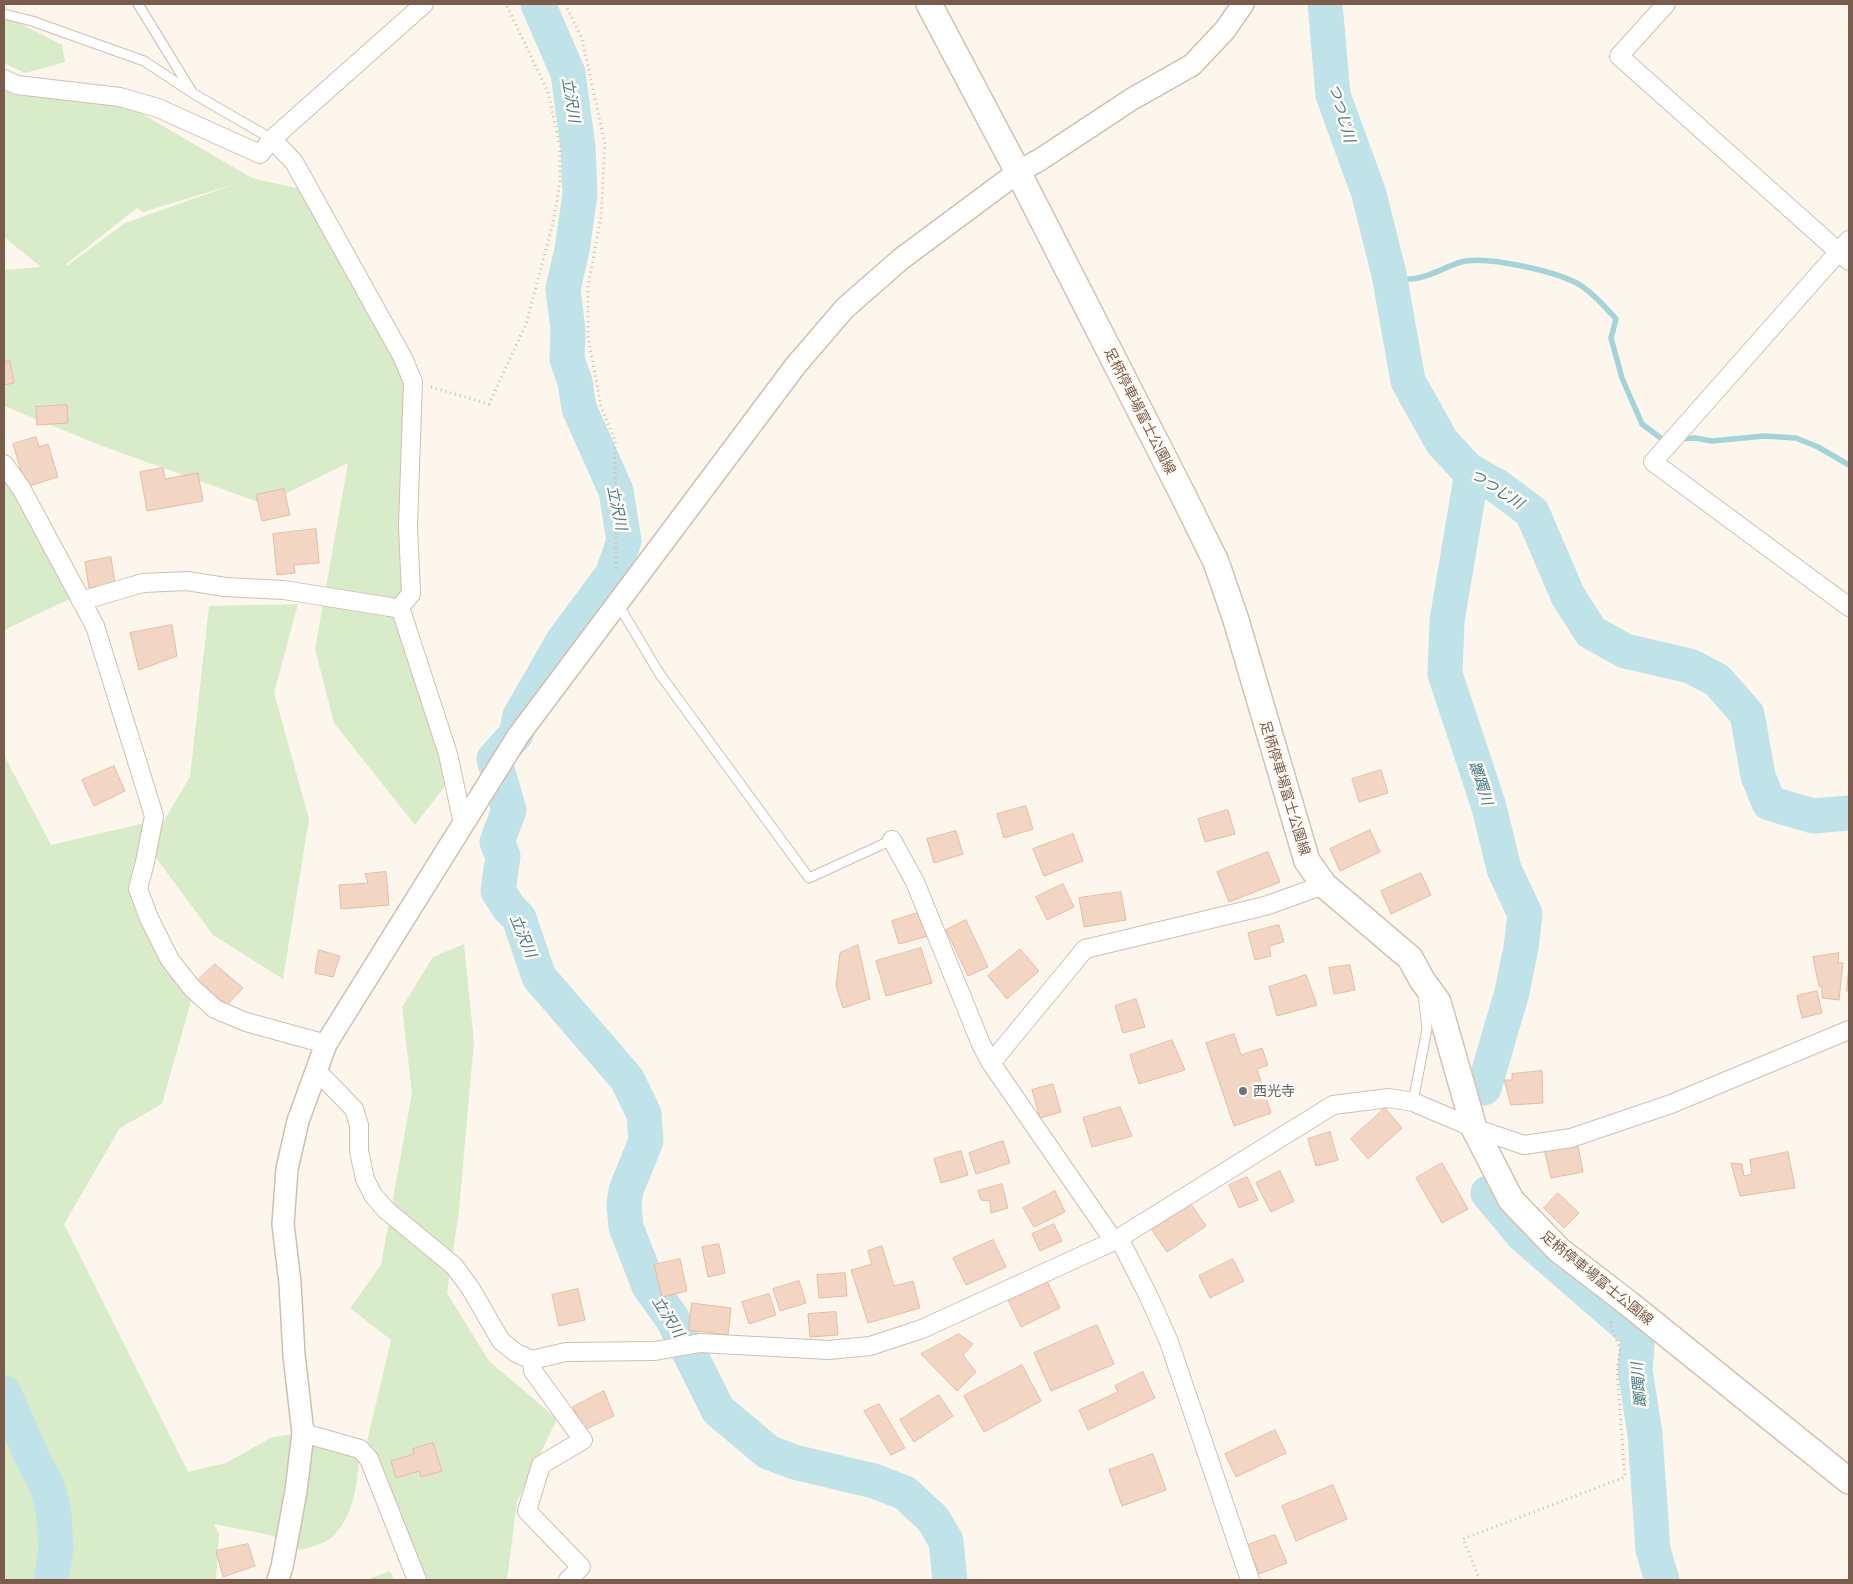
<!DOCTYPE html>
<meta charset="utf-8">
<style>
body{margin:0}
#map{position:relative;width:1853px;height:1584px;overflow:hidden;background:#fdf6ec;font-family:Commissioner,sans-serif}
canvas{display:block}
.frame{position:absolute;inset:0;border:5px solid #7a5c4d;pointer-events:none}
</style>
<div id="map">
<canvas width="1853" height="1584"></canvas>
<div class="frame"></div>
</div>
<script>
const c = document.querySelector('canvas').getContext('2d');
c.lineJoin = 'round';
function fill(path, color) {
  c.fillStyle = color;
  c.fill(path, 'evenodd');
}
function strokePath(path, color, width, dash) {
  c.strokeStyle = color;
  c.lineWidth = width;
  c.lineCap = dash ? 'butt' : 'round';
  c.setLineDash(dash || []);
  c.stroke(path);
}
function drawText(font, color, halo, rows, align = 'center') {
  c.font = font + ' Commissioner,"Noto Sans JP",sans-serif';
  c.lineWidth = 5;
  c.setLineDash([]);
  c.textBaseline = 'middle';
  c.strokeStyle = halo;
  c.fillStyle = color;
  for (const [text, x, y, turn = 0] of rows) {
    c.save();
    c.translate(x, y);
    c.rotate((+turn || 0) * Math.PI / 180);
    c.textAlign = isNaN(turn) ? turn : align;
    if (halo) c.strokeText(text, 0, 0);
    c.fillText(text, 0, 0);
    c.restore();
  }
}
fill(new Path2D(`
 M 4,15 L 62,45 L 65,62 L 25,73 L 4,63 Z
 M 4,84 L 132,108 L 252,178 L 321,194 L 402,365 L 408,526 L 399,609 L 449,781 L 415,825 L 334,723 L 315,649 L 348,463 L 264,504 L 105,447 L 4,406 L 4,270 L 41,267 L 4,237 ZM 235,184 L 125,223 L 68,265 L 65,265 L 137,208 L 143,212 Z
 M 4,478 L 76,596 L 4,630 Z
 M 298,604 L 274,693 L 309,819 L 283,979 L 213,935 L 148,847 L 190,777 L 209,606 Z
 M 4,755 L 51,845 L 149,822 L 143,903 L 191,1001 L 162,1104 L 120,1128 L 64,1224 L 188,1472 L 226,1463 L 272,1437 L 303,1433 L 360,1449 C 358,1480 355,1518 330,1539 C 323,1544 310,1547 301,1550 L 270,1535 L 214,1524 L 219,1534 L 216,1580 L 4,1580 Z
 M 464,944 L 474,1042 L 459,1210 L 447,1293 L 489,1361 L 557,1419 L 517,1502 L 507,1580 L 428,1580 L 367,1442 L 391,1340 L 350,1308 L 381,1265 L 412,1093 L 402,1007 L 433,957 Z
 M 390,1571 L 394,1580 L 366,1580 Z`), '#d8ecc9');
strokePath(new Path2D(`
 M 1389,274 C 1394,275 1401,279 1407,279 C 1425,280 1444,267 1461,262 C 1486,255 1562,272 1583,287 C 1596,296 1606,308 1616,319 L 1611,338 L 1622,378 L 1642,424 L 1662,439 L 1667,439
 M 1679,439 L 1695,438 L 1712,441 L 1764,436 L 1796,438 L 1818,447 L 1849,465`), '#a5d3da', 5.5);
strokePath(new Path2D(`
 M 538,4 L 568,73 L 578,147 L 580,194 L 572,250 L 563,289 L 568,330 L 567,359 L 575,382 L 579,408 L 616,491 L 624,541 L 612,575 L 563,641 L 520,716 L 516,734 L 494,759 L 509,810 L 497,842 L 503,856 L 498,891 L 509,908 L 519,918 L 539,977 L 627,1079 L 644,1114 L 646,1141 L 626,1190 L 624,1205 L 626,1227 L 649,1286 L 672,1318 L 718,1410 L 768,1452 L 794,1462 L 874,1481 L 905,1493 L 933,1519 L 946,1541 L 950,1580
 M 1325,4 L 1333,95 L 1369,194 L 1389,274 L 1408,381 L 1442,442 L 1468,470 L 1497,486 L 1532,512 L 1568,596 L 1591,632 L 1625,651 L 1690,666 L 1717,680 L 1747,714 L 1758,776 L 1769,803 L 1813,816 L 1849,813
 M 1472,472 L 1447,621 L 1445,674 L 1489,807 L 1504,869 L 1525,914 L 1521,948 L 1512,992 L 1484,1088
 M 1488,1193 L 1523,1235 L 1638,1335 L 1635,1370 L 1645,1434 L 1653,1550 L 1662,1580
 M 4,1393 L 33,1459 L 48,1488 L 54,1514 L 56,1549 L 51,1580`), '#bfe3e8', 35);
const building = new Path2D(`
 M 10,361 L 14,383 L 4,385 L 4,362 Z
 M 67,405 L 68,423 L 37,425 L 36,407 Z
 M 36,437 L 39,447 L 48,444 L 58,477 L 26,487 L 13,444 Z
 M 163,468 L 165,479 L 198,473 L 203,501 L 147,511 L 140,472 Z
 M 284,489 L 290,515 L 262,521 L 256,495 Z
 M 316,529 L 319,563 L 294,565 L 295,573 L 277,575 L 273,534 Z
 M 111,557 L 115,584 L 89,588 L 85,562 Z
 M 172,625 L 177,656 L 139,670 L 130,633 Z
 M 114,766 L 125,791 L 94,806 L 82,780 Z
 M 1381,770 L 1388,793 L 1359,802 L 1352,779 Z
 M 1026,806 L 1033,829 L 1004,838 L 997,814 Z
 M 1228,810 L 1235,834 L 1205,842 L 1198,819 Z
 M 1370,830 L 1380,852 L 1340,871 L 1330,849 Z
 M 956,831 L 963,854 L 934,863 L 927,839 Z
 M 1073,834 L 1083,861 L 1044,876 L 1033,849 Z
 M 1268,852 L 1280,882 L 1229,902 L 1217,872 Z
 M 386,872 L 389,905 L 341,909 L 339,885 L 368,883 L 365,874 Z
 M 1421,873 L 1431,895 L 1391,914 L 1381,891 Z
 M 1063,884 L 1074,907 L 1047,920 L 1036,897 Z
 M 1121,892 L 1126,920 L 1084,927 L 1079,898 Z
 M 921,912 L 928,936 L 899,944 L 892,921 Z
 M 966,920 L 988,967 L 968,976 L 946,930 Z
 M 1279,925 L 1284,942 L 1269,946 L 1271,956 L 1255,960 L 1248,933 Z
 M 858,945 L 870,999 L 843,1008 L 836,986 L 840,953 Z
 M 921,948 L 932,983 L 886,996 L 876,961 Z
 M 1020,949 L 1039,971 L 1007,999 L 988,976 Z
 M 319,950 L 340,956 L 333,977 L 315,973 Z
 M 1839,953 L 1838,963 L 1843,963 L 1839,1000 L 1822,998 L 1822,987 L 1819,986 L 1813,957 Z
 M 215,964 L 243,988 L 227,1005 L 197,981 Z
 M 1849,964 L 1849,991 L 1847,991 Z
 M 1350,965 L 1355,990 L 1334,994 L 1329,968 Z
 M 1306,975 L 1317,1005 L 1277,1016 L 1269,987 Z
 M 1817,991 L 1822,1013 L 1802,1018 L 1797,996 Z
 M 1136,999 L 1145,1027 L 1123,1033 L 1115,1006 Z
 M 1234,1034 L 1241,1055 L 1262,1048 L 1268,1065 L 1257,1069 L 1271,1113 L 1234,1126 L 1206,1043 Z
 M 1172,1040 L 1185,1070 L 1139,1084 L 1130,1055 Z
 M 1542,1071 L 1543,1103 L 1511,1105 L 1504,1080 L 1512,1080 L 1512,1074 Z
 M 1053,1084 L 1061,1112 L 1040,1118 L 1032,1090 Z
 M 1120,1107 L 1132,1136 L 1092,1147 L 1083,1118 Z
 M 1385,1108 L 1402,1128 L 1368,1159 L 1351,1139 Z
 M 1330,1132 L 1338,1160 L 1316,1166 L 1308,1139 Z
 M 1003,1141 L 1010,1163 L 976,1174 L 969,1153 Z
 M 1577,1141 L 1583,1172 L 1551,1178 L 1544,1148 Z
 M 961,1151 L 968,1175 L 941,1183 L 934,1159 Z
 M 1788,1152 L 1795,1188 L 1740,1196 L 1731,1163 L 1742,1164 L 1744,1176 L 1752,1174 L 1750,1160 Z
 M 1442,1163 L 1468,1209 L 1442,1223 L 1416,1178 Z
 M 1280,1171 L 1294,1201 L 1271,1212 L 1256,1183 Z
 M 1247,1177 L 1258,1200 L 1239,1208 L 1229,1185 Z
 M 1002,1184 L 1008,1208 L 991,1213 L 990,1201 L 981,1200 L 978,1191 Z
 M 1055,1191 L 1065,1212 L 1034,1227 L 1023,1208 Z
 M 1558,1193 L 1579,1213 L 1564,1228 L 1544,1208 Z
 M 1191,1204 L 1206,1226 L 1167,1252 L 1152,1230 Z
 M 1054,1224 L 1062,1241 L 1040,1251 L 1032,1234 Z
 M 993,1240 L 1006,1267 L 966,1285 L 953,1258 Z
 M 719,1244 L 725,1273 L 708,1277 L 702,1247 Z
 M 882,1246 L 894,1286 L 913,1281 L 920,1308 L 868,1323 L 851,1270 L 872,1264 L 868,1251 Z
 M 680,1259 L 687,1291 L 662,1297 L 654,1265 Z
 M 1233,1259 L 1244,1281 L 1210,1298 L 1199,1276 Z
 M 845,1273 L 847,1296 L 819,1298 L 817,1275 Z
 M 799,1281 L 806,1303 L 780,1311 L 773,1289 Z
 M 1047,1281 L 1060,1308 L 1021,1327 L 1008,1300 Z
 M 578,1289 L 585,1320 L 559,1326 L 552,1295 Z
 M 769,1294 L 776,1315 L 749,1324 L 742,1302 Z
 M 692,1303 L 731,1308 L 728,1335 L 689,1330 Z
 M 836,1312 L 838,1335 L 810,1337 L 808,1314 Z
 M 1097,1325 L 1114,1364 L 1051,1391 L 1034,1353 Z
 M 959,1334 L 973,1344 L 963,1355 L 976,1372 L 957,1391 L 921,1354 Z
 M 1022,1365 L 1041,1401 L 984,1432 L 964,1396 Z
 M 1143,1372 L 1155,1398 L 1088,1430 L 1079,1410 L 1118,1392 L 1115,1386 Z
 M 604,1391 L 614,1416 L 584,1430 L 573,1407 Z
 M 939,1395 L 953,1416 L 914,1442 L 900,1420 Z
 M 879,1404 L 905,1448 L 891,1455 L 864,1411 Z
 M 1275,1430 L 1286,1453 L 1236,1477 L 1225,1454 Z
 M 433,1443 L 442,1471 L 421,1477 L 419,1471 L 396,1478 L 391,1461 L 414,1454 L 413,1449 Z
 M 1153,1454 L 1166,1490 L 1122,1506 L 1109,1470 Z
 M 1333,1485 L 1347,1519 L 1296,1541 L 1282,1506 Z
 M 1275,1535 L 1287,1563 L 1259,1574 L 1248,1545 Z
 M 248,1544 L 255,1566 L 223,1577 L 216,1551 Z`);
fill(building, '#f3d5c3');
strokePath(building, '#e6bba3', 1);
const service = new Path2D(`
 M 138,4 L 192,92
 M 4,14 L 32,21 L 144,61 L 194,94 L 272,139
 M 618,604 L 659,673 L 809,878 L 892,840
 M 1413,1102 L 1427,1029 L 1423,994`);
const minor = new Path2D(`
 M 1666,4 L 1619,56 L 1849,261
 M 4,79 L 17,85 L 120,97 L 158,108 L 260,154 L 272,139 L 424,4
 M 272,139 L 294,162 L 403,358 L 413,382 L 408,526 L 411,594 L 400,607 L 448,754 L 463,824
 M 1849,240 L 1653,462 L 1849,607
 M 4,464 L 21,488 L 95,626 L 154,816 L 145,862 L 138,889 L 149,918 L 170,960 L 192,988 L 215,1009 L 246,1022 L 326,1044
 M 81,601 L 143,583 L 187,581 L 225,587 L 284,590 L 390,607 L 399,609 L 400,607
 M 892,840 L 915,882 L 981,1044 L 991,1063
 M 317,1071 L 354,1109 L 359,1125 L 359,1151 L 365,1179 L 373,1195 L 386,1210 L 454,1266 L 471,1289 L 501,1341 L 516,1353 L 532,1360 L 566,1352 L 655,1351 L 700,1343 L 829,1350 L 870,1346 L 922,1329 L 1114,1241
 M 1119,1238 L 1333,1105 L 1389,1098 L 1413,1102 L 1474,1128 L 1524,1145 L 1571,1138 L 1671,1104 L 1849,1030
 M 532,1360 L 533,1371 L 583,1440 L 541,1465 L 527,1511 L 581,1567 L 568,1580
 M 303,1433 L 360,1449 L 369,1459 L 417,1580
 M 1250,1580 L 1169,1342 L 1149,1297 L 1119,1238 L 1114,1241 L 991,1063 L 1085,949 L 1265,906 L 1324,885`);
const tertiary = new Path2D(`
 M 278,1580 L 282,1567 L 296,1491 L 303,1433 L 294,1355 L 290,1283 L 283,1224 L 287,1169 L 298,1121 L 326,1044 L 518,736 L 796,365 L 845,308 L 901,259 L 1018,172 L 1041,159 L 1132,99 L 1192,65 L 1225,30 L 1243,4`);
const secondary = new Path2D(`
 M 929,4 L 1018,172 L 1183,495 L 1216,562 L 1236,620 L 1307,861 L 1324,885 L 1410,958 L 1422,980 L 1438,1002 L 1474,1128 L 1511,1200 L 1559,1250 L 1628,1303 L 1849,1481`);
strokePath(service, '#d1beb0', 11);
strokePath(minor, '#d1beb0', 20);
strokePath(tertiary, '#d1beb0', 24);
strokePath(secondary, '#d6c0b0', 28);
strokePath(new Path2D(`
 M 565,4 L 582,39 L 605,144 L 601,217 L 588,286 L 588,337 L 601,406 L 615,441 L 616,571
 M 431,387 L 489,404 L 526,324 L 554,219 L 560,181 L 560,146 L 548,92 L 506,4
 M 1480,1580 L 1463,1539 L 1625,1477 L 1617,1372 L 1620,1349 L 1610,1324 L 1614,1319`), '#d9b8a5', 3, [1, 4]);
strokePath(service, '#fff', 9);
strokePath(minor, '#fff', 18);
strokePath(tertiary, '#fff', 21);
strokePath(secondary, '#fff', 25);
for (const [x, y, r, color] of [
 [1243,1091,5,"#6b7280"]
]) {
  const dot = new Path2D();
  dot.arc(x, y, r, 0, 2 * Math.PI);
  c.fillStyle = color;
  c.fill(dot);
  strokePath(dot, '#fffaf3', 2);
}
drawText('14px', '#7a5c4d', '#fffaf3', [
 ["足柄停車場富士公園線",1140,411,63],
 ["足柄停車場富士公園線",1285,788,73],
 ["足柄停車場富士公園線",1597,1278,39]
]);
drawText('14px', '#5b616d', '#fffaf3', [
 ["西光寺",1253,1091]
], 'left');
drawText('italic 15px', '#437c86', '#fffaf3', [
 ["立沢川",571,100,81],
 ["つつじ川",1342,113,74],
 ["つつじ川",1497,489,33],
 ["立沢川",617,508,78],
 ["躑躅川",1481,783,72],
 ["立沢川",523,936,67],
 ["立沢川",668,1317,58],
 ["躑躅川",1639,1385,-95]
]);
</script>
